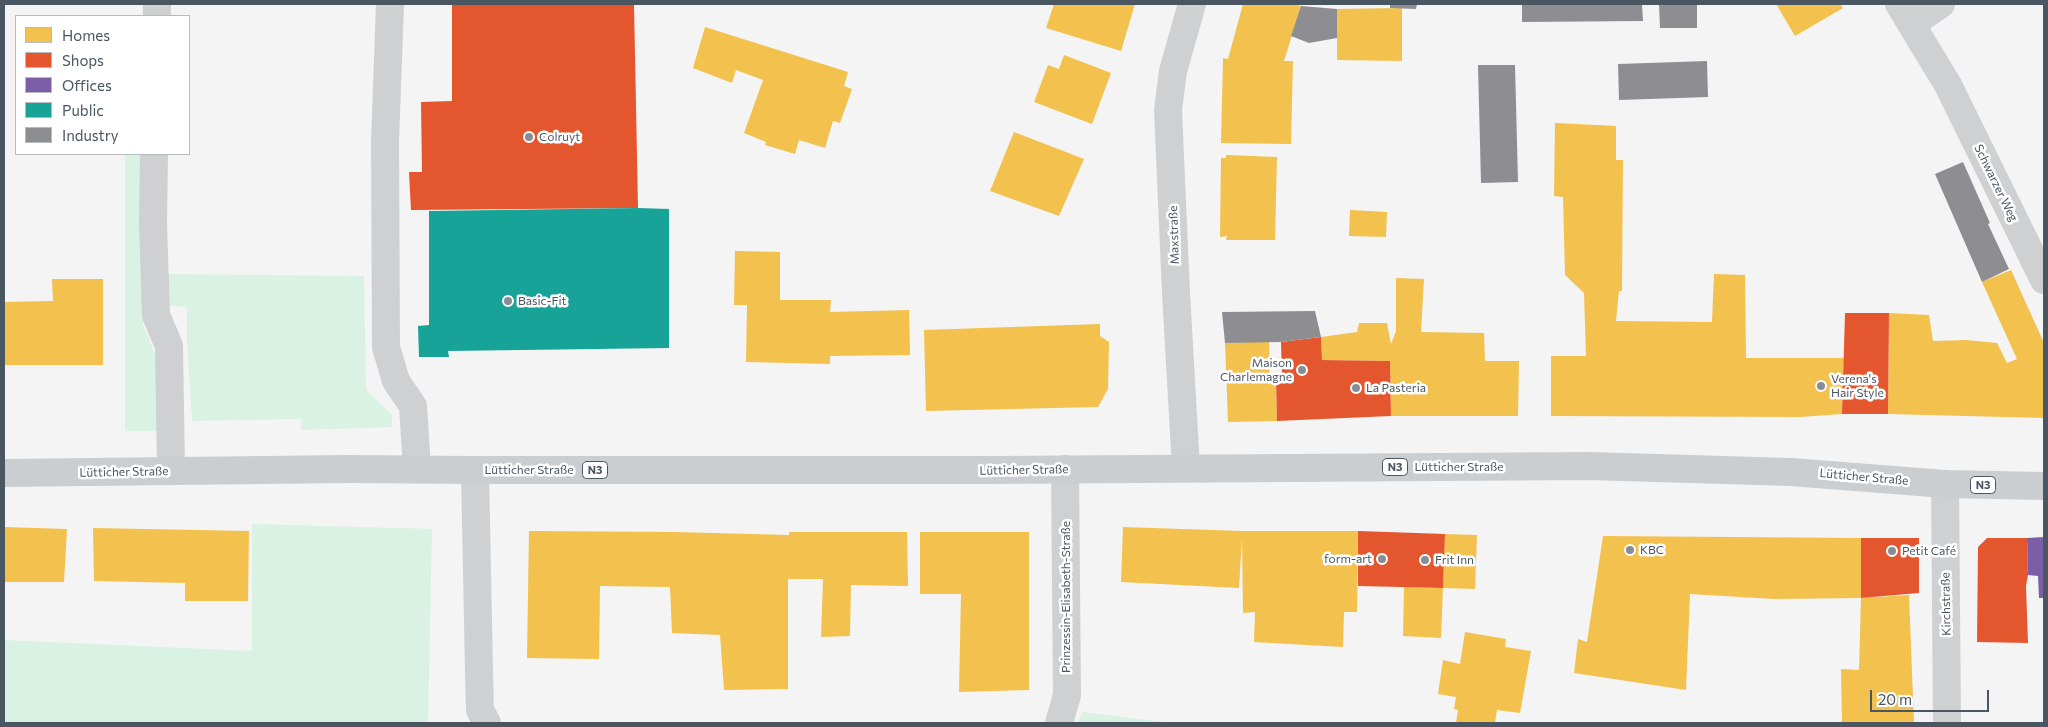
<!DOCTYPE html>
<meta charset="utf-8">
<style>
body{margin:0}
#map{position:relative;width:2048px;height:727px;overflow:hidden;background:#f4f4f4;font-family:Commissioner,sans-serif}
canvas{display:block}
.frame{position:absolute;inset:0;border:5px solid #4a5661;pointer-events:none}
.legend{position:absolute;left:15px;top:15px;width:175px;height:140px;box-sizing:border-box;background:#fff;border:1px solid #b7bbc0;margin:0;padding:6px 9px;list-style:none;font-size:15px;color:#4a5661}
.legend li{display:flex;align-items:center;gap:10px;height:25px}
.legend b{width:25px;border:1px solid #b7bbc0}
.scale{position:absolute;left:1870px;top:690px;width:119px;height:22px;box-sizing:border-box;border:2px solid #4a5661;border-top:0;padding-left:6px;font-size:15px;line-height:18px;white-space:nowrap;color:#4a5661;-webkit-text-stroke:4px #fff;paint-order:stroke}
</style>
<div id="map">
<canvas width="2048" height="727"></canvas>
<div class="frame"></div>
<ul class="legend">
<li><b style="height:14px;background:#f2c14e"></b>Homes</li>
<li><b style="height:14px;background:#e4572e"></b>Shops</li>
<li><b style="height:14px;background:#7b5ea7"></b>Offices</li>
<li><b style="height:14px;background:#17a398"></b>Public</li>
<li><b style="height:14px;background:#8d8d92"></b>Industry</li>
</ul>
<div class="scale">20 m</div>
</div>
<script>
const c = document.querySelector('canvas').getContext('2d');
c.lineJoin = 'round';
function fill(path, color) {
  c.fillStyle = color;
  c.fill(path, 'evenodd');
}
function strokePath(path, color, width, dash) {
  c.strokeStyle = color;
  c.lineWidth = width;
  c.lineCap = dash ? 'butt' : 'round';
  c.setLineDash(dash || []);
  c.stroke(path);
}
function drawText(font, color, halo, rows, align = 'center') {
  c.font = font + ' Commissioner,sans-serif';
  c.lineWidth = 5;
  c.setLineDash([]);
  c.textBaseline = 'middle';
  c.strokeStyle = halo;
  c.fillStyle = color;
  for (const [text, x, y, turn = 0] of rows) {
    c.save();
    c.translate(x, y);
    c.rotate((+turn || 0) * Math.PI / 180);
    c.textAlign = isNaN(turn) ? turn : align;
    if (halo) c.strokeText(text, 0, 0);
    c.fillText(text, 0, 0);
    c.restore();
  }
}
fill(new Path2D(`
 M 125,154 L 143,154 L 141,274 L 143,325 L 160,366 L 165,431 L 125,431 Z
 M 161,274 L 364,276 L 366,390 L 392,415 L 392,427 L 301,430 L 301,419 L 192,421 L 187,343 L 187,307 L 164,305 Z
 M 252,524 L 432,529 L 428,723 L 4,723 L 4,640 L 252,651 Z
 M 1083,712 L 1171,723 L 1077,723 Z`), '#d9f2e3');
fill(new Path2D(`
 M 1054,4 L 1135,4 L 1121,51 L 1046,28 Z
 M 1243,4 L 1292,4 L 1301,6 L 1284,61 L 1293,61 L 1291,144 L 1221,143 L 1223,58 L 1228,59 Z
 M 1776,4 L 1840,4 L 1843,8 L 1795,36 Z
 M 1402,8 L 1402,61 L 1337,60 L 1337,9 Z
 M 705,27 L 848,72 L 844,86 L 852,89 L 840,123 L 833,121 L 825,148 L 799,140 L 795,154 L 765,145 L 766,142 L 744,133 L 763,80 L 736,70 L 732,83 L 693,68 Z
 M 1064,55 L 1111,73 L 1092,124 L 1034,102 L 1048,65 L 1059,69 Z
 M 1555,123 L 1616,126 L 1616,160 L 1623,160 L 1622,291 L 1619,291 L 1616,321 L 1712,322 L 1714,274 L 1745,275 L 1746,358 L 1844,358 L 1842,414 L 1800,417 L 1551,416 L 1551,356 L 1586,356 L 1584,293 L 1565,275 L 1563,197 L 1554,196 Z
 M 1014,132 L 1084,159 L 1059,216 L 990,191 Z
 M 1226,155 L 1277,157 L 1275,240 L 1226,240 L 1227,236 L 1220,237 L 1221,158 L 1226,158 Z
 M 1350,210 L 1387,212 L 1386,237 L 1349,236 Z
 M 735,251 L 780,252 L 780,300 L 831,300 L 830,312 L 909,310 L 910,355 L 830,356 L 830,364 L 746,362 L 747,305 L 734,305 Z
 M 2011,270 L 2044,343 L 2044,418 L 1888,414 L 1889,313 L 1929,315 L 1933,341 L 1966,340 L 1997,343 L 2007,363 L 2017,359 L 1982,282 Z
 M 1396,278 L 1424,279 L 1421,332 L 1484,333 L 1485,361 L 1519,361 L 1518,416 L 1391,416 L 1390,361 L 1322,360 L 1321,337 L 1357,332 L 1359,323 L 1387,323 L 1391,344 L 1396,331 Z
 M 52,279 L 103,279 L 103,365 L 4,365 L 4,302 L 53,301 Z
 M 1100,324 L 1100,336 L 1109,342 L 1108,389 L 1098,407 L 926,411 L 924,330 Z
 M 1269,341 L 1270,380 L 1276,381 L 1277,421 L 1228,422 L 1225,343 Z
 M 4,527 L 67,529 L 64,582 L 4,582 Z
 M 1123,527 L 1242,531 L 1358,531 L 1357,612 L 1344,612 L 1343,647 L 1254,642 L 1255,612 L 1243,613 L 1242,538 L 1239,588 L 1121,582 Z
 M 93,528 L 249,531 L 248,601 L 185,601 L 185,583 L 94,581 Z
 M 529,531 L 674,532 L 789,535 L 789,532 L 907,532 L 908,586 L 851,585 L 850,636 L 821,637 L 823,579 L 788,579 L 788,689 L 724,690 L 720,635 L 672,633 L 670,587 L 600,586 L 599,659 L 527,658 Z
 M 920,532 L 1029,532 L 1029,690 L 959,692 L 961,594 L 920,594 Z
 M 1445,534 L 1477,535 L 1475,589 L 1443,588 Z
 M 1603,536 L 1861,538 L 1861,598 L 1774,599 L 1690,594 L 1686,690 L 1574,673 L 1578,639 L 1587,642 Z
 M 1404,587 L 1443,588 L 1441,638 L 1403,636 Z
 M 1909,595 L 1914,723 L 1842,723 L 1841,669 L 1859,670 L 1861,598 Z
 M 1465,632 L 1506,639 L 1505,647 L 1531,651 L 1520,713 L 1497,710 L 1495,723 L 1456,723 L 1458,710 L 1454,709 L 1456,697 L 1438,694 L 1443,660 L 1460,664 Z`), '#f2c14e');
fill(new Path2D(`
 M 452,4 L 634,4 L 638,208 L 411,210 L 409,172 L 422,172 L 421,102 L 452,101 Z
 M 1845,313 L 1889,313 L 1888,414 L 1842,414 Z
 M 1321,337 L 1322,360 L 1390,361 L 1391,416 L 1277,421 L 1276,381 L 1282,380 L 1281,342 Z
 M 1358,531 L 1445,534 L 1443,588 L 1358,586 Z
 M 1861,538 L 1919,538 L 1919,593 L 1861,598 Z
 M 1987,538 L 2027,538 L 2028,575 L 2026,586 L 2028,643 L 1977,642 L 1978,547 Z`), '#e4572e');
fill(new Path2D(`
 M 2044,537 L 2044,598 L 2039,598 L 2038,576 L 2028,575 L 2027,538 Z`), '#7b5ea7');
fill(new Path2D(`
 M 638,208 L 669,209 L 669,348 L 448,351 L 449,357 L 419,357 L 418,326 L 429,325 L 429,211 Z`), '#17a398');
fill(new Path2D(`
 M 1390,4 L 1417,4 L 1416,9 L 1390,8 Z
 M 1522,4 L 1642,4 L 1643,21 L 1522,22 Z
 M 1659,4 L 1697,4 L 1697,28 L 1660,28 Z
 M 1301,6 L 1337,9 L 1337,38 L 1309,43 L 1291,36 Z
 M 1707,61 L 1708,97 L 1619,100 L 1618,64 Z
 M 1478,65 L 1515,65 L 1518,182 L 1481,183 Z
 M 1963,162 L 1990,223 L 1988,224 L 2009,269 L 1982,282 L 1935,174 Z
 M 1315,311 L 1321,337 L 1281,342 L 1225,343 L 1222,312 Z`), '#8d8d92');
strokePath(new Path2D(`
 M 390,4 L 385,142 L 386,347 L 396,381 L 413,406 L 417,469
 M 1899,4 L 1948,85 L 2044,280
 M 157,16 L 157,4
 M 1912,24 L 1941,4
 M 154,154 L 153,223 L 156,315 L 169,346 L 171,471
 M 1186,468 L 1176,293 L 1168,110 L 1173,71 L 1192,4
 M 475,470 L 479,672 L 480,710 L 487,723
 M 1945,484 L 1947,723
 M 1059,723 L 1067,695 L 1065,469`), '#ced0d2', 28);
strokePath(new Path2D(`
 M 4,473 L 348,469 L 475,470 L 992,470 L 1589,466 L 1791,472 L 1945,484 L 2044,486`), '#caced1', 28);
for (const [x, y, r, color] of [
 [529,137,5,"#868d94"],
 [508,301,5,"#868d94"],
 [1302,370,5,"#868d94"],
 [1821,386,5,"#868d94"],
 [1356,388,5,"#868d94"],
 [1630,550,5,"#868d94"],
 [1892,551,5,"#868d94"],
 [1382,559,5,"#868d94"],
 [1425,560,5,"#868d94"]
]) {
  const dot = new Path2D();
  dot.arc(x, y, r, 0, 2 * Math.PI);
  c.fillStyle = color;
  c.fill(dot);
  strokePath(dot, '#fff', 2);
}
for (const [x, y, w] of [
 [1395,467,25],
 [595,470,25],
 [1983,485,25]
]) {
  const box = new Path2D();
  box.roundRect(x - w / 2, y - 8.5, w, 17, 4);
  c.fillStyle = '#fff';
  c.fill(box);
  strokePath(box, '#4a5661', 1);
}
drawText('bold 11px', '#4a5661', null, [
 ["N3",1395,467],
 ["N3",595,470],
 ["N3",1983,485]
]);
drawText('12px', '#4a5661', '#fff', [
 ["Colruyt",539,137],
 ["Basic-Fit",518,301],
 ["Maison",1292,363,"right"],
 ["Charlemagne",1292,377,"right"],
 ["Verena's",1831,379],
 ["Hair Style",1831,393],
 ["La Pasteria",1366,388],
 ["KBC",1640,550],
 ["Petit Café",1902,551],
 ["form-art",1372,559,"right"],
 ["Frit Inn",1435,560]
], 'left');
drawText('12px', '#4a5661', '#fff', [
 ["Schwarzer Weg",1996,183,64],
 ["Maxstraße",1174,235,-92],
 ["Lütticher Straße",1459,467],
 ["Lütticher Straße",529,470],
 ["Lütticher Straße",1024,470,-1],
 ["Lütticher Straße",124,472,-1],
 ["Lütticher Straße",1864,477,5],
 ["Prinzessin-Elisabeth-Straße",1066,597,-90],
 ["Kirchstraße",1946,604,-91]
]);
</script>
